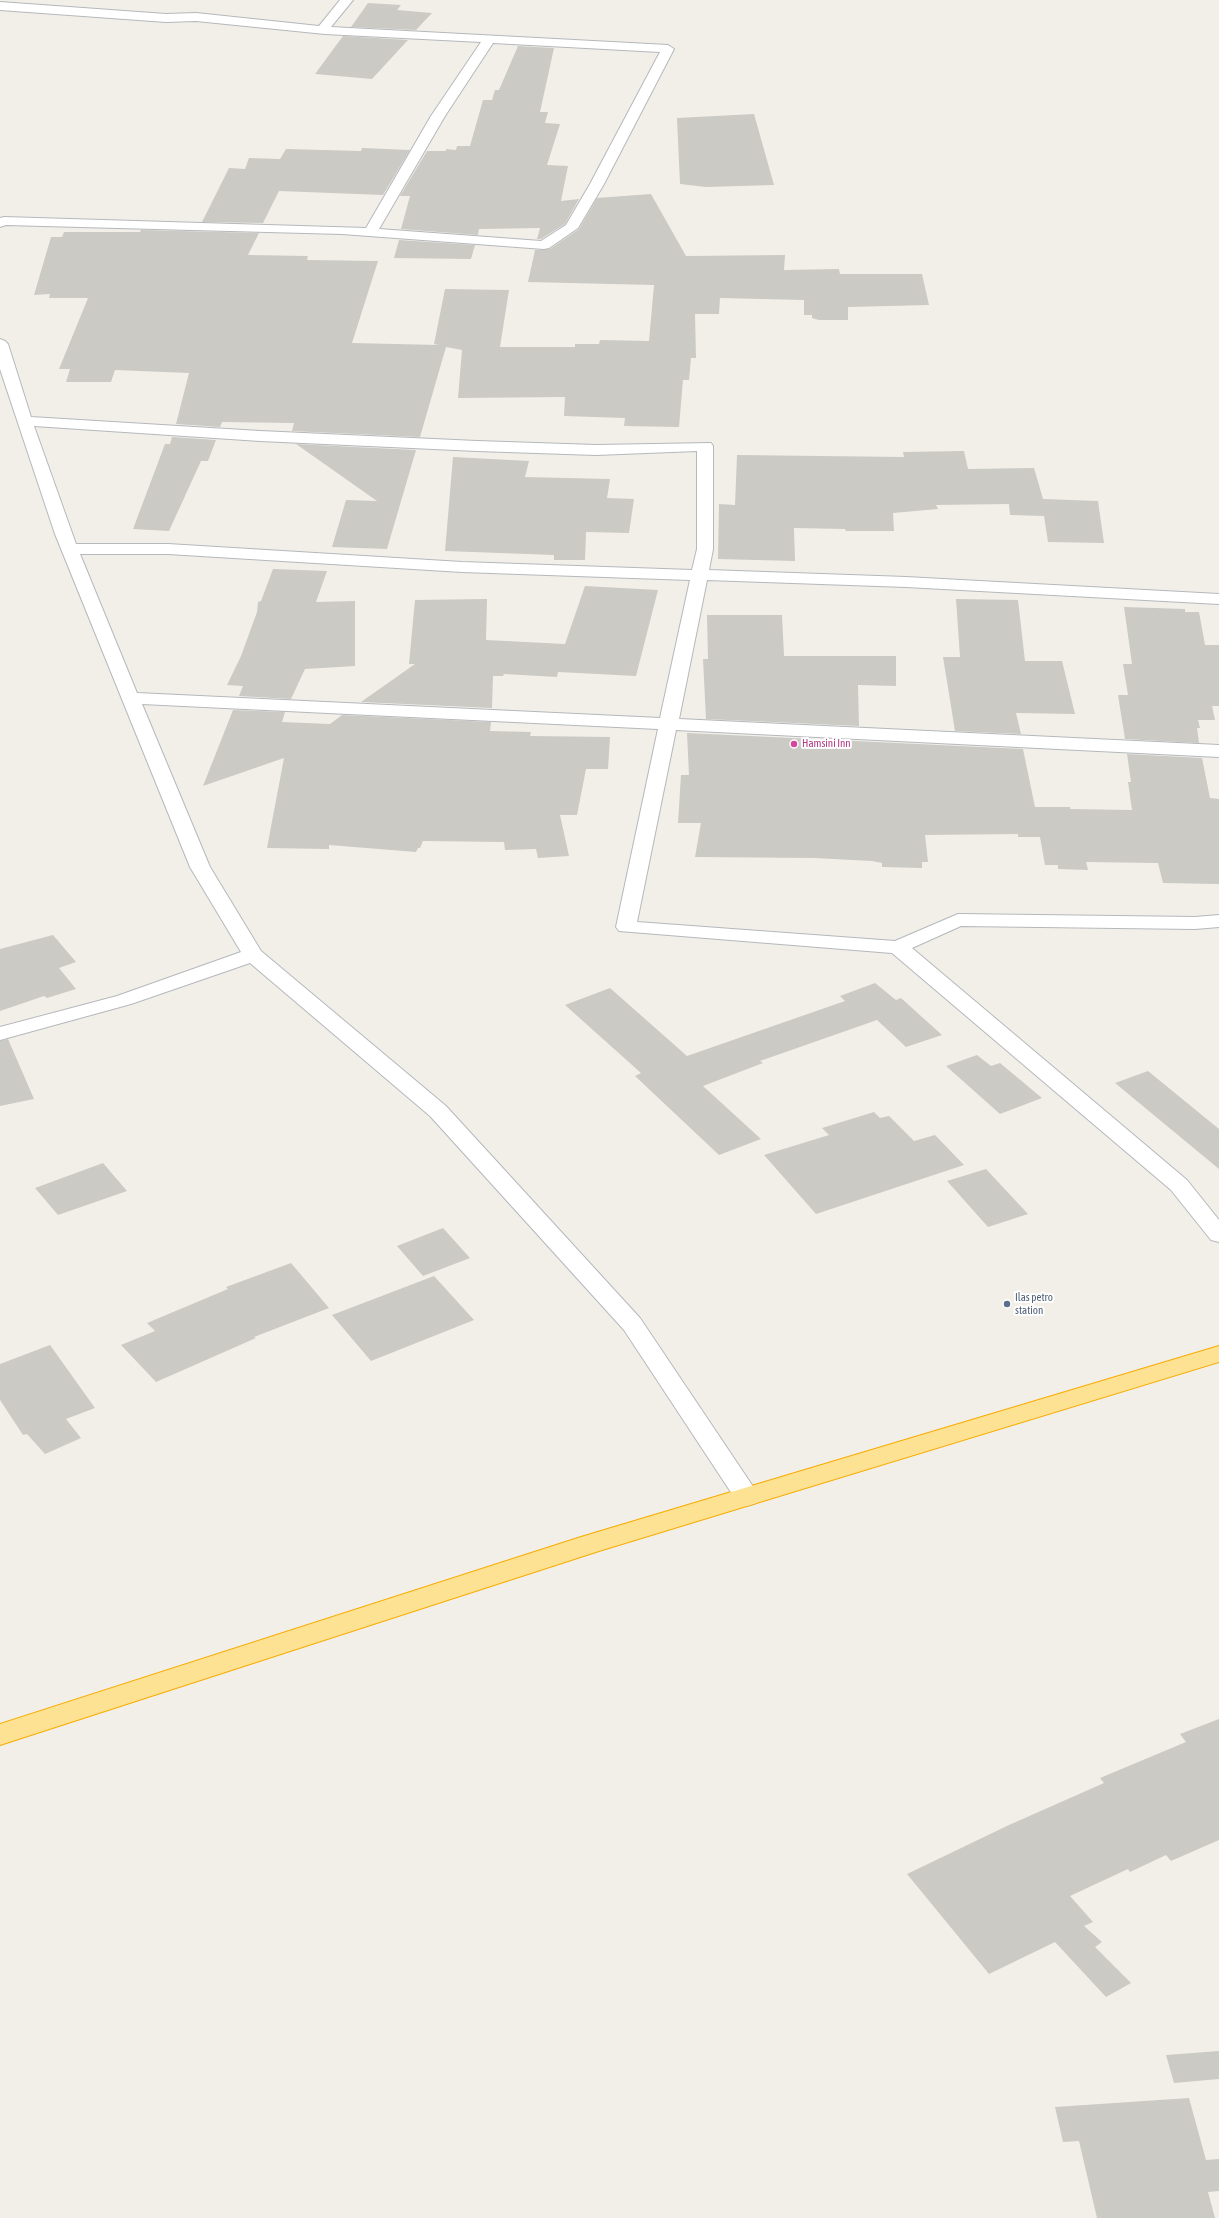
<!DOCTYPE html>
<style>
body{margin:0}
canvas{display:block;background:#f1efe8}
</style>
<canvas width="1219" height="2218"></canvas>
<script>
const c = document.querySelector('canvas').getContext('2d');
c.lineJoin = 'round';
function fill(path, color) {
  c.fillStyle = color;
  c.fill(path, 'evenodd');
}
function strokePath(path, color, width, dash) {
  c.strokeStyle = color;
  c.lineWidth = width;
  c.lineCap = dash ? 'butt' : 'round';
  c.setLineDash(dash || []);
  c.stroke(path);
}
function drawText(font, color, halo, rows, align = 'center') {
  c.font = font + ' "Asap Condensed",sans-serif';
  c.lineWidth = 4;
  c.setLineDash([]);
  c.textBaseline = 'middle';
  c.strokeStyle = halo;
  c.fillStyle = color;
  for (const [text, x, y, turn = 0] of rows) {
    c.save();
    c.translate(x, y);
    c.rotate((+turn || 0) * Math.PI / 180);
    c.textAlign = isNaN(turn) ? turn : align;
    if (halo) c.strokeText(text, 0, 0);
    c.fillText(text, 0, 0);
    c.restore();
  }
}
fill(new Path2D(`
 M 368,3 L 401,5 L 397,10 L 432,13 L 416,30 L 351,27 Z
 M 343,36 L 408,40 L 372,79 L 315,74 Z
 M 518,46 L 554,48 L 540,112 L 548,112 L 545,123 L 560,124 L 547,165 L 568,166 L 561,201 L 579,199 L 565,224 L 541,239 L 537,239 L 540,228 L 479,229 L 478,235 L 401,229 L 410,196 L 400,196 L 427,151 L 446,151 L 446,149 L 456,150 L 457,146 L 470,146 L 483,100 L 492,100 L 495,90 L 499,90 Z
 M 754,114 L 774,185 L 706,187 L 680,184 L 677,118 Z
 M 362,148 L 410,150 L 383,195 L 279,191 L 263,223 L 202,222 L 229,168 L 245,169 L 249,158 L 280,159 L 286,149 L 361,151 Z
 M 651,194 L 686,256 L 785,255 L 784,270 L 839,269 L 840,274 L 922,274 L 929,305 L 848,307 L 848,320 L 819,320 L 812,318 L 812,315 L 804,315 L 804,300 L 720,298 L 719,314 L 695,314 L 696,358 L 691,358 L 689,380 L 683,380 L 679,427 L 624,426 L 625,418 L 564,416 L 565,397 L 458,398 L 462,350 L 446,347 L 420,437 L 292,431 L 294,423 L 222,422 L 220,427 L 176,424 L 189,373 L 115,370 L 111,382 L 66,382 L 70,369 L 59,369 L 88,298 L 49,298 L 50,294 L 34,295 L 51,237 L 62,237 L 64,232 L 140,232 L 141,230 L 259,233 L 248,255 L 308,256 L 307,260 L 378,261 L 352,343 L 439,345 L 434,344 L 445,289 L 509,290 L 500,347 L 575,347 L 575,344 L 599,344 L 600,340 L 649,341 L 654,285 L 528,282 L 535,250 L 550,249 L 579,229 L 597,198 Z
 M 399,240 L 475,245 L 471,259 L 394,258 Z
 M 172,437 L 216,440 L 208,461 L 201,461 L 169,531 L 133,529 L 165,444 L 170,444 Z
 M 296,444 L 416,450 L 387,549 L 332,547 L 346,500 L 377,501 Z
 M 964,451 L 968,469 L 1034,468 L 1043,499 L 1098,501 L 1104,543 L 1048,542 L 1044,516 L 1010,515 L 1009,504 L 936,505 L 938,509 L 893,513 L 894,531 L 846,531 L 845,529 L 794,528 L 795,561 L 718,559 L 719,504 L 735,505 L 737,455 L 904,457 L 903,452 Z
 M 453,457 L 529,461 L 525,477 L 610,479 L 607,498 L 634,499 L 629,533 L 586,532 L 585,560 L 554,560 L 554,555 L 445,551 Z
 M 273,569 L 327,571 L 316,602 L 355,601 L 355,666 L 305,669 L 291,699 L 239,696 L 243,686 L 227,685 L 241,656 L 257,612 L 258,602 L 261,601 Z
 M 585,586 L 658,590 L 636,676 L 558,672 L 557,677 L 504,674 L 503,676 L 493,676 L 492,708 L 361,702 L 415,664 L 409,664 L 415,600 L 487,599 L 486,640 L 565,644 Z
 M 956,599 L 1018,600 L 1025,661 L 1062,661 L 1075,714 L 1016,713 L 1021,734 L 955,731 L 943,657 L 960,657 Z
 M 1124,607 L 1185,609 L 1185,612 L 1199,612 L 1205,645 L 1219,645 L 1219,706 L 1212,706 L 1215,720 L 1198,720 L 1200,728 L 1197,728 L 1199,743 L 1125,739 L 1118,695 L 1128,695 L 1123,664 L 1132,664 Z
 M 707,615 L 782,615 L 784,656 L 896,656 L 896,686 L 858,685 L 859,726 L 706,719 L 703,659 L 708,659 Z
 M 233,710 L 285,712 L 282,722 L 330,724 L 342,715 L 491,722 L 490,731 L 531,732 L 530,736 L 610,737 L 608,769 L 586,769 L 577,815 L 560,815 L 569,856 L 538,858 L 536,849 L 505,850 L 504,842 L 423,841 L 420,848 L 418,848 L 416,852 L 329,845 L 329,849 L 267,848 L 284,758 L 203,786 Z
 M 687,733 L 1023,749 L 1035,807 L 1070,807 L 1070,809 L 1132,810 L 1128,782 L 1131,782 L 1127,754 L 1202,758 L 1210,798 L 1219,799 L 1219,884 L 1163,883 L 1158,863 L 1086,862 L 1088,870 L 1058,869 L 1058,865 L 1045,865 L 1040,837 L 1018,837 L 1018,834 L 925,835 L 928,862 L 922,862 L 922,868 L 882,867 L 882,863 L 872,861 L 814,858 L 695,857 L 701,823 L 678,823 L 681,775 L 689,775 Z
 M 53,935 L 76,962 L 59,968 L 76,989 L 47,998 L 44,996 L 0,1011 L 0,949 Z
 M 875,983 L 896,1000 L 901,998 L 942,1035 L 906,1047 L 877,1020 L 760,1061 L 763,1063 L 703,1086 L 761,1139 L 719,1155 L 635,1076 L 641,1073 L 565,1005 L 610,988 L 687,1056 L 845,1001 L 840,996 Z
 M 8,1039 L 34,1099 L 0,1106 L 0,1041 Z
 M 977,1055 L 991,1066 L 1000,1063 L 1042,1098 L 1000,1114 L 946,1066 Z
 M 1148,1071 L 1219,1129 L 1219,1169 L 1115,1083 Z
 M 874,1112 L 880,1118 L 889,1116 L 914,1141 L 935,1135 L 964,1165 L 816,1214 L 764,1155 L 829,1135 L 822,1128 Z
 M 103,1163 L 127,1191 L 58,1215 L 35,1188 Z
 M 986,1169 L 1028,1214 L 988,1227 L 947,1181 Z
 M 443,1228 L 470,1258 L 423,1276 L 397,1246 Z
 M 291,1263 L 329,1308 L 254,1337 L 256,1338 L 156,1382 L 121,1345 L 155,1331 L 147,1323 L 228,1289 L 226,1287 Z
 M 434,1276 L 474,1320 L 371,1361 L 332,1315 Z
 M 50,1345 L 95,1408 L 66,1419 L 81,1438 L 45,1454 L 27,1434 L 23,1435 L 0,1400 L 0,1364 Z
 M 1219,1719 L 1219,1840 L 1171,1861 L 1166,1855 L 1130,1872 L 1128,1869 L 1070,1896 L 1093,1922 L 1084,1926 L 1102,1942 L 1095,1947 L 1131,1983 L 1106,1997 L 1055,1942 L 989,1974 L 907,1874 L 1009,1825 L 1104,1783 L 1100,1778 L 1186,1742 L 1180,1734 Z
 M 1219,2051 L 1219,2079 L 1174,2083 L 1166,2055 Z
 M 1189,2098 L 1206,2160 L 1219,2159 L 1219,2191 L 1208,2192 L 1215,2218 L 1097,2218 L 1079,2141 L 1063,2142 L 1055,2107 Z`), '#cccac5');
const minor = new Path2D(`
 M 340,0 L 353,0 L 331,27 L 668,45 L 674,49 L 604,184 L 578,228 L 549,248 L 544,249 L 342,234 L 6,225 L 0,227 L 0,218 L 4,217 L 366,228 L 431,116 L 481,42 L 325,34 L 196,21 L 166,22 L 0,10 L 0,2 L 166,14 L 196,13 L 319,26 ZM 493,43 L 660,52 L 590,184 L 566,225 L 541,241 L 379,229 L 445,116 Z
 M 0,339 L 5,341 L 8,344 L 31,417 L 260,431 L 477,441 L 596,445 L 711,443 L 713,446 L 713,549 L 709,570 L 906,577 L 1219,594 L 1219,604 L 906,587 L 707,580 L 679,719 L 1219,745 L 1219,757 L 676,730 L 637,922 L 895,941 L 958,914 L 1195,917 L 1219,915 L 1219,927 L 1195,929 L 961,926 L 912,948 L 1187,1180 L 1219,1220 L 1219,1242 L 1211,1240 L 1171,1190 L 892,953 L 619,931 L 616,927 L 658,729 L 142,704 L 210,867 L 261,951 L 446,1106 L 640,1318 L 756,1491 L 760,1497 L 756,1503 L 747,1506 L 738,1503 L 624,1330 L 430,1116 L 250,963 L 131,1004 L 0,1040 L 0,1027 L 117,996 L 241,952 L 190,867 L 55,534 L 0,369 ZM 34,426 L 260,441 L 477,451 L 596,455 L 697,451 L 697,549 L 692,570 L 462,562 L 168,544 L 76,544 ZM 80,554 L 168,554 L 462,572 L 690,580 L 660,718 L 137,693 Z`);
const highway = new Path2D(`
 M 1219,1346 L 1219,1362 L 599,1551 L 0,1745 L 0,1724 L 581,1537 Z`);
strokePath(minor, '#b5b8bc', 2);
strokePath(highway, '#f9ab00', 2);
fill(minor, '#fff');
fill(highway, '#fde293');
for (const [x, y, r, color] of [
 [794,744,4,"#d1479c"],
 [1007,1304,4,"#5c6f8a"]
]) {
  const dot = new Path2D();
  dot.arc(x, y, r, 0, 2 * Math.PI);
  c.fillStyle = color;
  c.fill(dot);
  strokePath(dot, '#fff', 1.5);
}
drawText('11px', '#b23c85', '#fff', [
 ["Hamsini Inn",802,744]
], 'left');
drawText('11px', '#4e5e75', '#fff', [
 ["Ilas petro",1015,1298],
 ["station",1015,1311]
], 'left');
</script>
